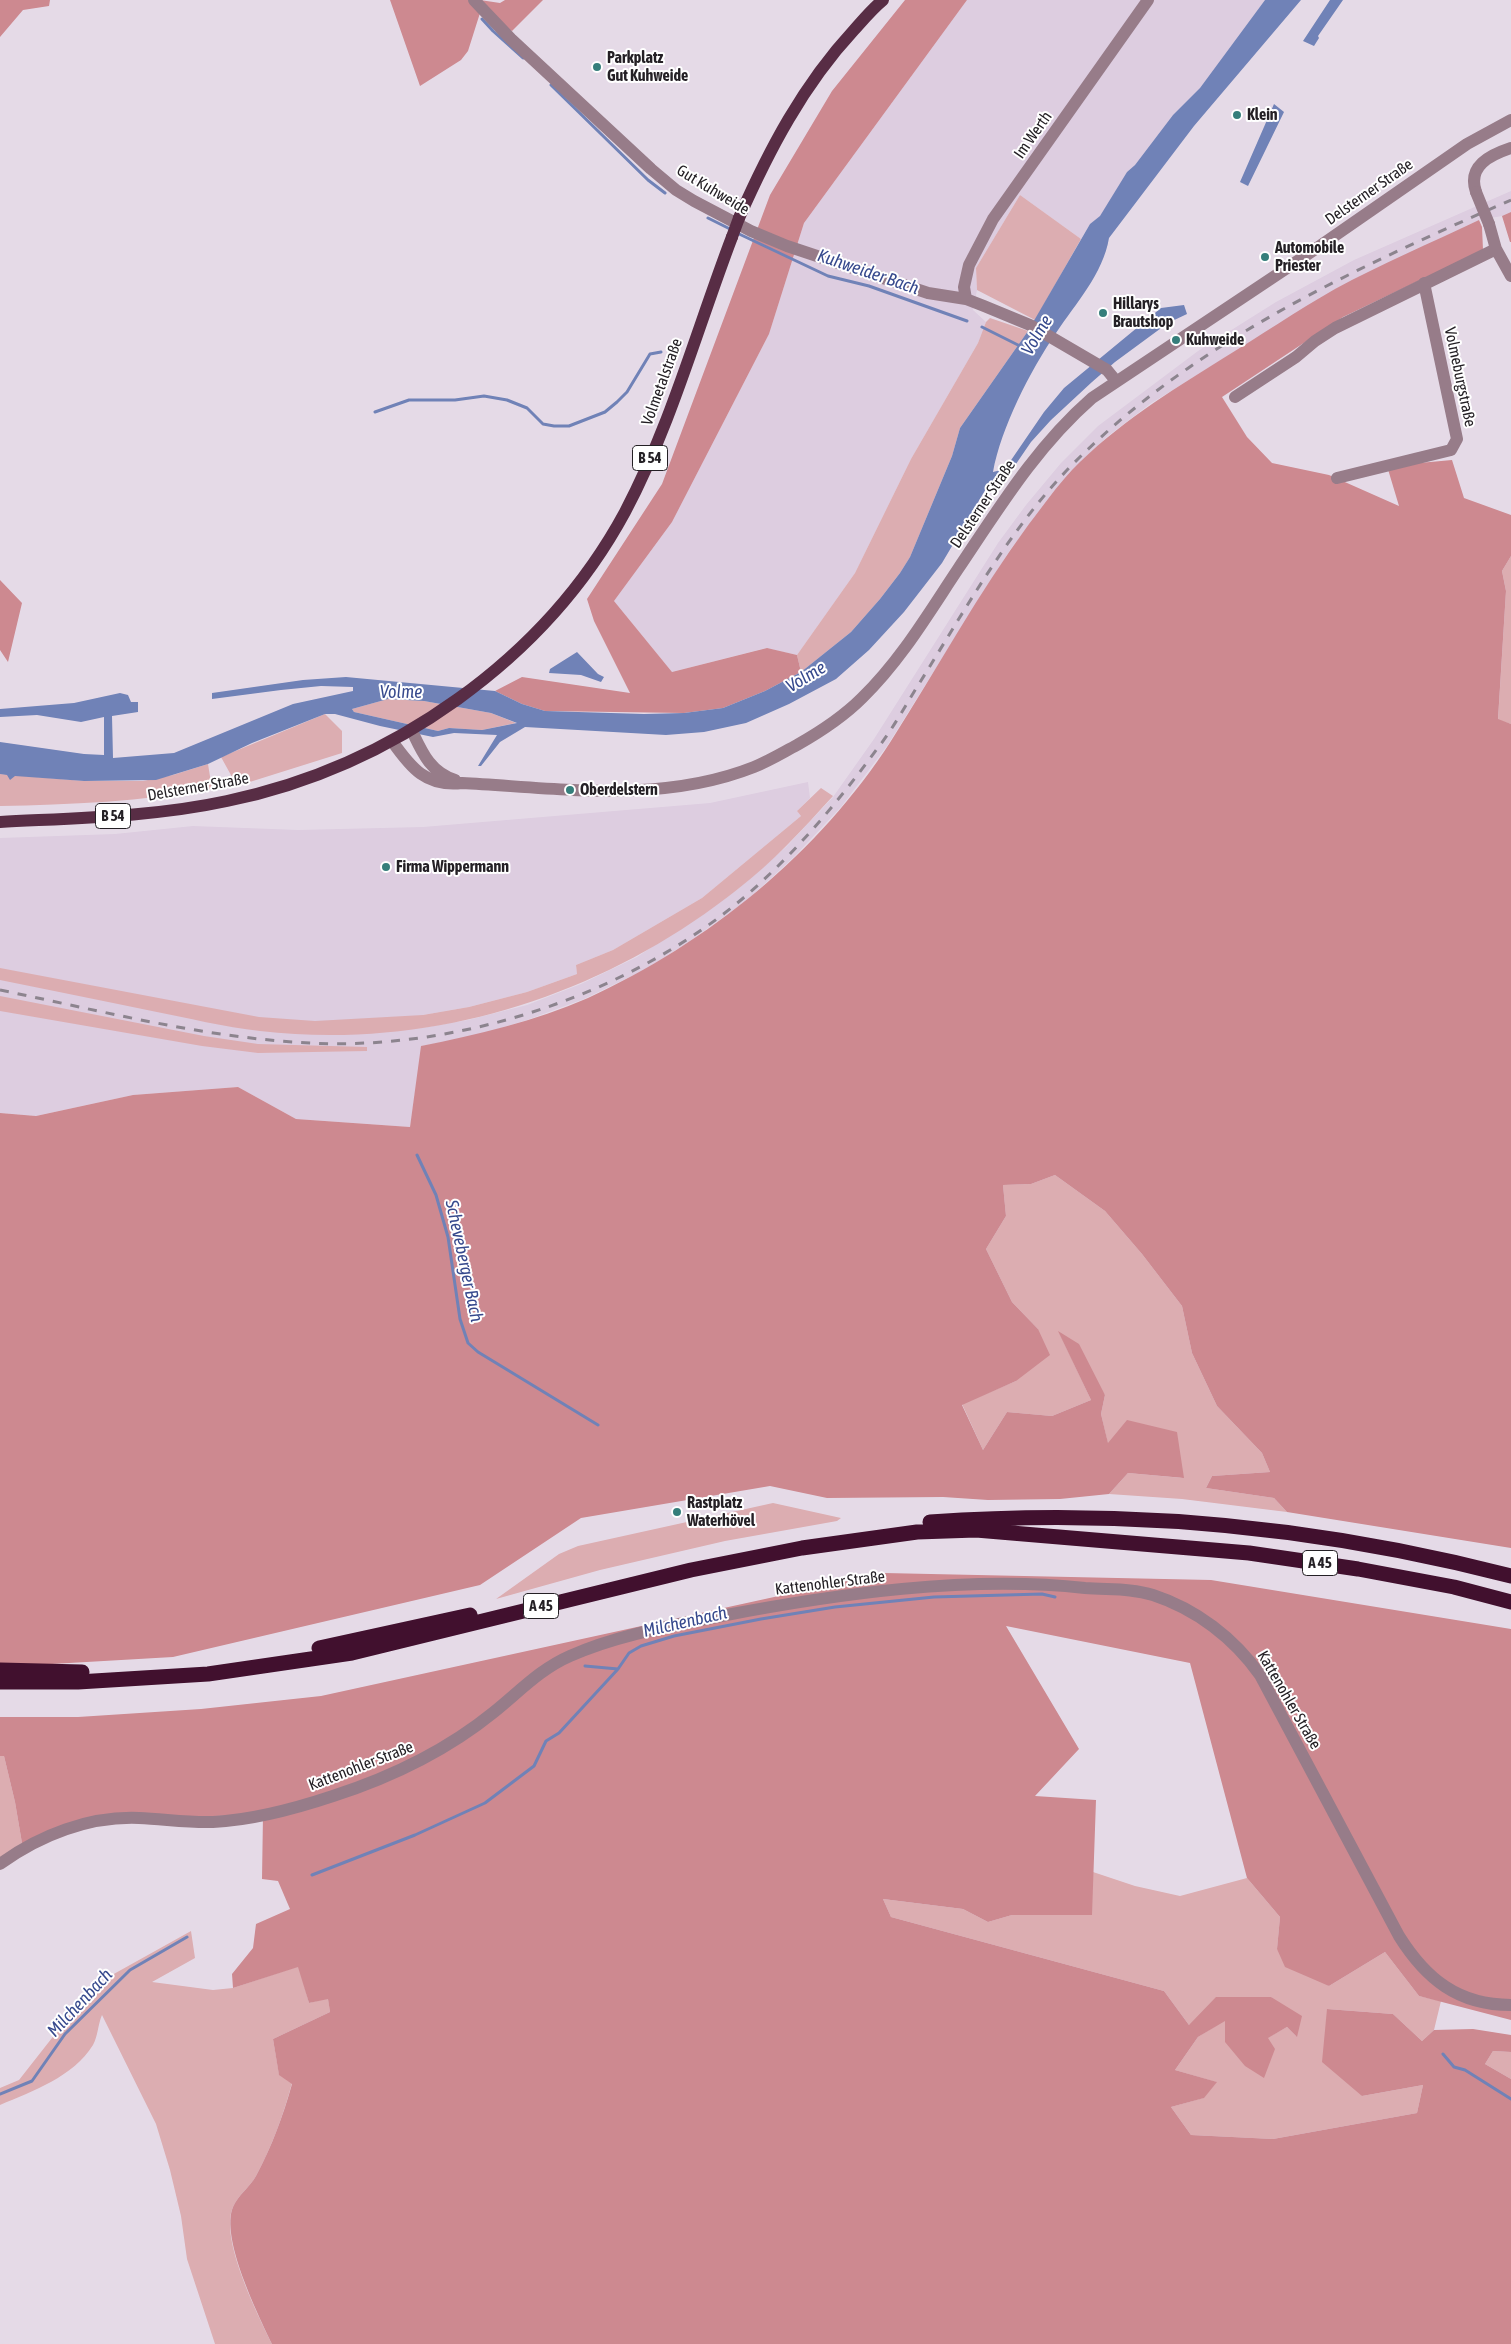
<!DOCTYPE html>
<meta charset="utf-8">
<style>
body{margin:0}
canvas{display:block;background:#e5dae7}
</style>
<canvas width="1511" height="2344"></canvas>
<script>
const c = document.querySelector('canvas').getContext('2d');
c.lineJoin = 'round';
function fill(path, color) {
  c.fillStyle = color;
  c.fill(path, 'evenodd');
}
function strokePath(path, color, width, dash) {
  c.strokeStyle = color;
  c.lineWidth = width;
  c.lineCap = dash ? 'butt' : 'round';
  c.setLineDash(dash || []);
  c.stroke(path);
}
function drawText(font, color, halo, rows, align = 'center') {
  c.font = font + ' "Asap Condensed",sans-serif';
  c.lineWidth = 4;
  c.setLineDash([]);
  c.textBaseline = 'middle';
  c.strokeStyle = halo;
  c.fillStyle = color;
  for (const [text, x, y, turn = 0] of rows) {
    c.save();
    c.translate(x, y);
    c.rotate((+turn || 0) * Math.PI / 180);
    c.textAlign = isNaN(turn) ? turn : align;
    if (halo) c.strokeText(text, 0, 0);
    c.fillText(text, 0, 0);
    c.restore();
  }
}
fill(new Path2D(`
 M 967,0 L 1265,0 L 1200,88 L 1173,115 L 1135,165 L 1127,172 L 1100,217 L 1090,224 L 1081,239 L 1020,195 L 976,268 L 977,290 L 973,310 L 986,322 L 978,343 L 911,459 L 855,573 L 797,655 L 766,648 L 672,672 L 614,601 L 672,522 L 769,334 L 804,223 Z
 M 1511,191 L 1511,212 L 1502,216 L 1479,220 L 1336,289 L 1150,404 L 1108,436 L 1070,472 L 1010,550 L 887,746 L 841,807 L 794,857 L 746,901 L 687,943 L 644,970 L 584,999 L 527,1020 L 474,1036 L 422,1046 L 410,1127 L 296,1119 L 238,1087 L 133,1095 L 36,1116 L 0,1113 L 0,838 L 115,834 L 193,826 L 298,830 L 423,827 L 710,803 L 808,782 L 810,798 L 797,811 L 801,816 L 702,898 L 613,950 L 576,965 L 577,974 L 527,992 L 469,1007 L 423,1015 L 422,1028 L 468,1020 L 527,1005 L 581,984 L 637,957 L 738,889 L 786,847 L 833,797 L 874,739 L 998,543 L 1026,505 L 1061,463 L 1098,426 L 1198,351 L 1276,302 L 1354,260 Z`), '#ddcde0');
fill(new Path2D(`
 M 1020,195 L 1081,239 L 1035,320 L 977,290 L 976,268 Z
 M 990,318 L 1028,331 L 960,428 L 952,456 L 910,557 L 900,573 L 880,599 L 851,632 L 801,672 L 797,655 L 855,573 L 911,459 L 978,343 L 986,322 Z
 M 1511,556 L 1511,724 L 1498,720 L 1506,591 L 1502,571 Z
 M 388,699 L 424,701 L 491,713 L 516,723 L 482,730 L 449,728 L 438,731 L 354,712 L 352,709 Z
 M 325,714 L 342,731 L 342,753 L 237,786 L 221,757 Z
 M 208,764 L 212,789 C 143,801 70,805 0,806 L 0,774 L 84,781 L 143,781 L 173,775 Z
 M 821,788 L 833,796 C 803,829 773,862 738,889 C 603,996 432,1051 260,1031 C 224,1027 188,1018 152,1011 C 102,1001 51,990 0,980 L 0,968 L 259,1017 L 315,1021 L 423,1015 L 469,1007 L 527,992 L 577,974 L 576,965 L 613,950 L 702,898 L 801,816 L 797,811 Z
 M 0,996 L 204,1036 L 258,1044 L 367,1047 L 367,1051 L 258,1053 L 202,1046 L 0,1011 Z
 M 1055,1175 L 1105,1211 L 1142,1254 L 1182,1306 L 1192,1353 L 1217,1406 L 1262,1453 L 1270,1472 L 1212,1476 L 1206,1488 L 1274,1498 L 1287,1512 L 1182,1499 L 1109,1494 L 1128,1473 L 1183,1478 L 1108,1444 L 1101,1414 L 1105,1395 L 1059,1332 L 1091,1400 L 1052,1416 L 1007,1412 L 983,1450 L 962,1404 L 1016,1381 L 1038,1329 L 1012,1302 L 986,1249 L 1006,1216 L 1003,1185 L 1031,1184 Z
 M 773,1503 L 841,1518 L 837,1521 L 725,1541 L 600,1570 L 496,1599 L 559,1554 L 578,1546 Z
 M 0,1756 L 4,1756 L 15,1802 L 23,1849 L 0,1864 Z
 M 1093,1872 L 1135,1886 L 1180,1896 L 1247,1878 L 1280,1917 L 1277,1949 L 1329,1986 L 1385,1952 L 1419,1996 L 1441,2001 L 1434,2030 L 1422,2041 L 1393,2014 L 1327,2009 L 1362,2096 L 1423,2085 L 1417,2113 L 1273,2139 L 1191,2135 L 1171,2107 L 1203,2098 L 1216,2082 L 1175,2070 L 1198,2037 L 1225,2020 L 1267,2038 L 1287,2027 L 1297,2037 L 1271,1997 L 1189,2025 L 1164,1991 L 891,1917 L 883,1899 L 963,1909 L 988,1922 L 1012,1915 L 1091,1915 Z
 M 191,1931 L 195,1958 L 152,1982 L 213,1990 L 233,1988 L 299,1966 L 309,2003 L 328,1998 L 330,2012 L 273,2039 L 279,2074 L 292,2083 C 283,2116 272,2146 256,2176 C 250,2187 238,2195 233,2207 C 219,2238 258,2315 272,2344 L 215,2344 L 187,2259 L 181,2216 L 170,2170 L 156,2124 L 102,2015 C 98,2024 98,2036 93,2045 C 73,2077 33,2091 0,2105 L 0,2088 L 19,2080 L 70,2015 L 112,1975 Z
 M 1493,2051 L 1511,2052 L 1511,2079 L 1485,2064 Z`), '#dcadb1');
fill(new Path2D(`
 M 0,0 L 50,0 L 49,6 L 23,10 L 0,37 Z
 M 390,0 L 480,0 L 500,3 L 505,0 L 543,0 L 512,31 L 480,13 L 468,51 L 461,60 L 420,86 Z
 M 905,0 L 967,0 L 804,223 L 769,334 L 672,522 L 614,601 L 672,672 L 767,648 L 797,655 L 801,672 L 765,691 L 723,708 L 684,713 L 545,711 L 522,704 L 495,691 L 522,677 L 630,693 L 594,621 L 587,599 L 662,484 L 770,195 L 832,91 Z
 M 1511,212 L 1511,242 L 1510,242 L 1502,216 Z
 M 1479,220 L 1482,227 L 1483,250 L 1343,317 L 1222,397 L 1247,437 L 1272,463 L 1329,475 L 1399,506 L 1387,466 L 1452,460 L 1464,498 L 1511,515 L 1511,556 L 1502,571 L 1506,591 L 1498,719 L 1511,724 L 1511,1548 L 1287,1512 L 1274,1498 L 1206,1488 L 1212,1476 L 1270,1472 L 1262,1453 L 1217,1406 L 1192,1353 L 1182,1306 L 1142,1254 L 1105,1211 L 1055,1175 L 1031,1184 L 1003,1185 L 1006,1216 L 986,1249 L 1012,1302 L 1038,1329 L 1050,1355 L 1016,1381 L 962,1405 L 983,1450 L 1007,1412 L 1052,1416 L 1091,1400 L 1058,1331 L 1079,1344 L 1105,1395 L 1101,1414 L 1108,1443 L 1127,1420 L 1177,1432 L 1184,1478 L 1128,1473 L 1109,1494 L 1060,1499 L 988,1500 L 943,1497 L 827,1498 L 770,1486 L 581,1518 L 480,1585 L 173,1657 L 0,1667 L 0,1113 L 36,1116 L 133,1095 L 238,1087 L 296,1119 L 410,1127 L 421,1046 C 477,1035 535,1021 588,998 C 708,943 819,853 891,741 C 937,669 978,593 1029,524 C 1043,506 1057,486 1072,470 C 1116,425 1169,392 1222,359 C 1260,336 1296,311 1335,289 C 1381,264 1431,243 1479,220 Z
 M 0,580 L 22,603 L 8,662 L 0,650 Z
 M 884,1573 L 1211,1580 L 1511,1629 L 1511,2020 L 1419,1996 L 1385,1952 L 1329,1986 L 1285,1967 L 1277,1949 L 1280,1917 L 1247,1878 L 1190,1663 L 1006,1626 L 1079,1749 L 1035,1796 L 1096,1800 L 1092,1915 L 1012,1915 L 988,1922 L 963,1909 L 883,1899 L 891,1917 L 1164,1991 L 1189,2025 L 1216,1997 L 1271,1997 L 1302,2016 L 1297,2037 L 1287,2027 L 1268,2038 L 1275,2049 L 1264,2078 L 1245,2066 L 1225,2042 L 1225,2021 L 1198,2037 L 1175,2070 L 1217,2082 L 1204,2098 L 1171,2107 L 1191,2135 L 1273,2139 L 1417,2113 L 1423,2085 L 1362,2096 L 1322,2062 L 1327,2009 L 1393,2014 L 1422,2041 L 1434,2030 L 1473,2029 L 1511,2035 L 1511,2052 L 1493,2051 L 1485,2064 L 1511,2079 L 1511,2344 L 272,2344 C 258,2314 220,2238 233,2207 C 238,2195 250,2187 256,2176 C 272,2146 283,2116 292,2084 L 279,2075 L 273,2039 L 330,2012 L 328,1999 L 309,2003 L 298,1967 L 233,1988 L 232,1974 L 253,1948 L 256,1924 L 290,1909 L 278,1881 L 262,1879 L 263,1815 L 116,1818 L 23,1849 L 15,1802 L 4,1756 L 0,1756 L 0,1717 L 78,1717 L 201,1709 L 321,1696 Z`), '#cd8990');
fill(new Path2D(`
 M 1265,0 L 1301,0 L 1194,126 L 1109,238 C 1103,274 1076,303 1056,333 C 1030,371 1001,428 993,472 L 1005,469 L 1044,412 L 1064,388 L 1161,308 L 1184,305 L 1187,314 L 1168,323 L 1115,362 L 1092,382 L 1051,420 L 1031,442 L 1005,480 L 990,482 L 942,563 L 904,612 L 869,650 L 836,679 L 789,704 L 746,723 L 704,732 L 666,735 L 525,727 L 500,742 L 481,766 L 478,766 L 497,735 L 454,733 L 433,737 L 380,726 L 335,714 L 325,714 L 252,743 L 208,764 L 156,780 L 84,781 L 15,776 L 10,780 L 7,775 L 0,774 L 0,742 L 84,754 L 104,755 L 104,717 L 81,722 L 37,715 L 0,717 L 0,709 L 74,703 L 120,693 L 128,695 L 131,702 L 138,702 L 138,712 L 112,716 L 113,758 L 174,753 L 293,704 L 353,691 L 353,687 L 321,686 L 281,690 L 212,699 L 212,693 L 303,680 L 346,677 L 495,691 L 522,704 L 545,711 L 644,714 L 684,713 L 723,708 L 765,691 L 801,672 L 851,632 L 880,599 L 900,573 L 910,557 L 952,456 L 960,428 L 1028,331 L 1090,224 L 1100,216 L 1127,172 L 1135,165 L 1173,115 L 1200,88 ZM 388,699 L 424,701 L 491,713 L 517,723 L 482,730 L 449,728 L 438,731 L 354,712 L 352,709 Z
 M 1330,0 L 1343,0 L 1318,36 L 1319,38 L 1314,46 L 1303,41 Z
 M 1274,104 L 1284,112 L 1248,186 L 1240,182 Z
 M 577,652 L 598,674 L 604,677 L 601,682 L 581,675 L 549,673 L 550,669 Z`), '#7082b7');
strokePath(new Path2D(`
 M 482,19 L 493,31 L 523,58
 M 551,85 L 648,180 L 665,193
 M 708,218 L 732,230
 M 737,233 L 828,276 L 869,286 L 967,321
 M 982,327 L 1022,347
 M 375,412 L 409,400 L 455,400 L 484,396 L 507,400 L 527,408 L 543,424 L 554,426 L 569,426 L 605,412 L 617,402 L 627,392 L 650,354 L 661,352
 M 417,1155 L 436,1195 L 448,1237 L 460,1319 L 468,1343 L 478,1352 L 598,1425
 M 585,1666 L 618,1669
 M 312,1875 L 415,1835 L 485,1803 L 534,1766 L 546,1741 L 559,1733 L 618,1669 L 629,1653 L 641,1646 L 674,1636 L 761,1619 L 835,1607 L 934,1597 L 1042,1594 L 1055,1597
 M 1443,2054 L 1454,2067 L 1465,2070 L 1511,2099
 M 0,2094 L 32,2081 L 65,2034 L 130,1970 L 187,1937`), '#7082b7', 3);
strokePath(new Path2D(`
 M 474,0 L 511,39 L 651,169 L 676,190 L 694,201 L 751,231 L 787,246 L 928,293 L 966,299 L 984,306 L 1030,325 L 1107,370 L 1116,381
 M 1476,192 C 1467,166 1490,155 1511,148
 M 1489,224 L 1496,249 L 1511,276
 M 966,299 L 964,287 L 969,265 L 993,219 L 1148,0
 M 1235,397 L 1296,357 L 1315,341 L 1335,328 L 1496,249
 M 1337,478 L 1451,450 L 1457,439 L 1424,283
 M 412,731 C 422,752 430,772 455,780
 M 392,741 C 411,768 426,787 462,783 C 558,788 661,804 754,767 C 769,761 782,753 797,745 C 820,732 843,717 862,698 C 901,660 928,614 958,569 C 999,508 1036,447 1092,398 L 1317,248 L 1467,144 L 1511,120
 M 0,1864 C 40,1835 89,1816 139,1818 C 164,1819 189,1823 213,1822 C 254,1820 294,1809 333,1796 C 392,1777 446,1751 494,1712 C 519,1692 540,1669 570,1656 C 617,1635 671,1626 721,1616 C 836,1594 968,1575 1085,1588 C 1108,1590 1131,1588 1153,1595 C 1196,1609 1234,1638 1260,1675 L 1399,1936 C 1426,1979 1458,2005 1511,2005`), '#977c89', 12);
strokePath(new Path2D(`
 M 739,218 C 769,150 803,85 854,30 C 863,20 872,9 883,0
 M 0,822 C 75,818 153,817 227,801 C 391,767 545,660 625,512 C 671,425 697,329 732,237`), '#582d45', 12);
strokePath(new Path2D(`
 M 930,1522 C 1125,1508 1322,1527 1511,1576
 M 319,1648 L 470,1615
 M 0,1670 L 82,1672
 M 0,1682 L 78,1682 L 208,1674 L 352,1653 L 691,1570 L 802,1548 L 917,1532 L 976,1530 L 1249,1553 L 1358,1569 L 1454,1587 L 1511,1602`), '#41102e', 15);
strokePath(new Path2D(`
 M 0,990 C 102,1011 205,1038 310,1043 C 461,1051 634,993 748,894 C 797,851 838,802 877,749 C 892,730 904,708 917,687 C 964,612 1008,531 1070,467 C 1192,342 1354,269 1511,200`), '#8c848e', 3, [9, 9]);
strokePath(new Path2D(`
 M 1476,192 L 1489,224`), '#977c89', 12);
strokePath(new Path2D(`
 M 732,237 L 739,218`), '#582d45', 12);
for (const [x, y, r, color] of [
 [597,67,5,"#357e7b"],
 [1237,115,5,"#357e7b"],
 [1265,257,5,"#357e7b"],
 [1103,313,5,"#357e7b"],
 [1176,340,5,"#357e7b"],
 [570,790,5,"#357e7b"],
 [386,867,5,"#357e7b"],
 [677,1512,5,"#357e7b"]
]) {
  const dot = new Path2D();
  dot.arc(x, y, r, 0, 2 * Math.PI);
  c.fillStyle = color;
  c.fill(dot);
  strokePath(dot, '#fff', 2);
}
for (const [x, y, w] of [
 [650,458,35],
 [113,816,35],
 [1320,1563,35],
 [541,1606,35]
]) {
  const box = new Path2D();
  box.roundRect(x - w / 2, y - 12.5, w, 25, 4);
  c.fillStyle = '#fff';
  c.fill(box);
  strokePath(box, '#242025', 1);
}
drawText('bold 15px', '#242025', null, [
 ["B 54",650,458],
 ["B 54",113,816],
 ["A 45",1320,1563],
 ["A 45",541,1606]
]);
drawText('bold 16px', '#242025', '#fff', [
 ["Parkplatz",607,58],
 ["Gut Kuhweide",607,76],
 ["Klein",1247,115],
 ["Automobile",1275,248],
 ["Priester",1275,266],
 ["Hillarys",1113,304],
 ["Brautshop",1113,322],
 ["Kuhweide",1186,340],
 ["Oberdelstern",580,790],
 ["Firma Wippermann",396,867],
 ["Rastplatz",687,1503],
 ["Waterhövel",687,1521]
], 'left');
drawText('16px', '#242025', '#fff', [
 ["Im Werth",1033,135,-55],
 ["Gut Kuhweide",713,190,31],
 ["Delsterner Straße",1369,192,-35],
 ["Volmeburgstraße",1460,377,78],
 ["Volmetalstraße",662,382,-70],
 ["Delsterner Straße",983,504,-56],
 ["Delsterner Straße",198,787,-10],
 ["Kattenohler Straße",830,1583,-7],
 ["Kattenohler Straße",1289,1700,60],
 ["Kattenohler Straße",361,1766,-21]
]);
drawText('italic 18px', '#36498d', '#fff', [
 ["Kuhweider Bach",868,272,19],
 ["Volme",1037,335,-59],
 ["Volme",806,677,-31],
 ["Volme",401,692],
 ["Scheveberger Bach",464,1261,78],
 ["Milchenbach",685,1622,-13],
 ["Milchenbach",80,2003,-47]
]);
</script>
